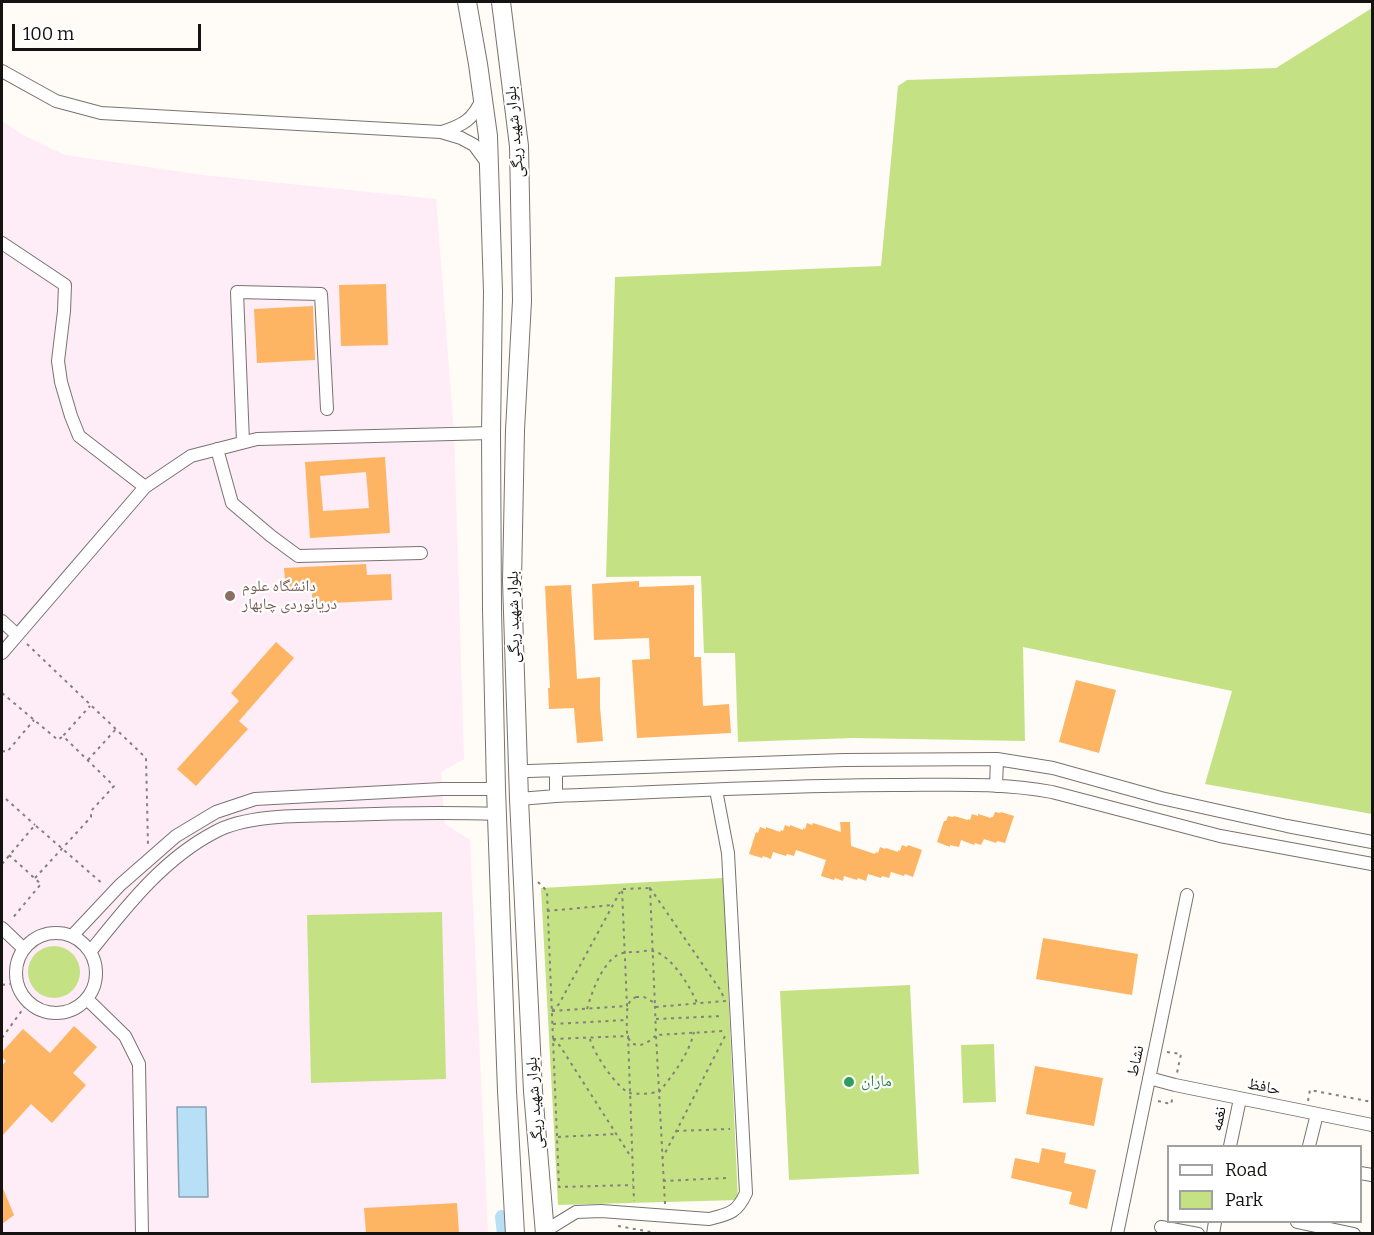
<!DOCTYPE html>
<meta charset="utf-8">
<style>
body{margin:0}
#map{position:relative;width:1374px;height:1235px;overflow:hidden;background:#fffbf7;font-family:Bitter,serif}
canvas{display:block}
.frame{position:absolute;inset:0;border:3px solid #151311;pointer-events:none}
.legend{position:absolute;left:1167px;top:1145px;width:195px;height:78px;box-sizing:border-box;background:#fff;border:2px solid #a1a1a0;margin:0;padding:8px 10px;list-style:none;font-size:18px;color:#151311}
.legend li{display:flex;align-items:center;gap:12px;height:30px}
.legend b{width:30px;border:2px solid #a1a1a0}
.scale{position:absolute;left:12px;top:24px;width:189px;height:27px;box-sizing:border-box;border:3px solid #151311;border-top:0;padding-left:8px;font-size:18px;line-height:21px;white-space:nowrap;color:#151311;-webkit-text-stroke:4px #fff;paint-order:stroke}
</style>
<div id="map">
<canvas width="1374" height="1235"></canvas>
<div class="frame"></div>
<ul class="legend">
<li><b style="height:8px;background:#fff"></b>Road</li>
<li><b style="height:16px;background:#c4e284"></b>Park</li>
</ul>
<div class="scale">100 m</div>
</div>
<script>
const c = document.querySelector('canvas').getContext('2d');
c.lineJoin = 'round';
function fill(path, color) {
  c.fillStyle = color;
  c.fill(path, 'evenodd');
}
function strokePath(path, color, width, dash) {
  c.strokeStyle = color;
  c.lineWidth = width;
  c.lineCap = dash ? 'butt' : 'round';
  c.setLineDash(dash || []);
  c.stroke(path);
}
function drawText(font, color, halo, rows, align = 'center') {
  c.font = font + ' Bitter,"Noto Naskh Arabic",serif';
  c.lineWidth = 4.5;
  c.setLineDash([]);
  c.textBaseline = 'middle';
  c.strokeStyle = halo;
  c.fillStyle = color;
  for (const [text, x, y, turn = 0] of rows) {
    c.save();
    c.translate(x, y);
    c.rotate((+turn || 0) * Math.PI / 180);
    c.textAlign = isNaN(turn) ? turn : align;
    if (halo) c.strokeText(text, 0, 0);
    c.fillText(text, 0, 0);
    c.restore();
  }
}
fill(new Path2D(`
 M 2,121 L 23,135 L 65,155 L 203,175 L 436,199 L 454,434 L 464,759 L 441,772 L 445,824 L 470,840 L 488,1233 L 2,1233 Z`), '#feecf6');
fill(new Path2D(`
 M 1372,8 L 1372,814 L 1205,784 L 1232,691 L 1023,647 L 1025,741 L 853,738 L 738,742 L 735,653 L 704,653 L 701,576 L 606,577 L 615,277 L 881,266 L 898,86 L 907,80 L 1276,68 Z
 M 723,878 L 738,1200 L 558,1205 L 541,888 Z
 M 442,912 L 446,1079 L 311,1083 L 307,915 Z
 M28 972a26 26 0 1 1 52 0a26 26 0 1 1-52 0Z
 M 910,985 L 919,1174 L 789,1180 L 780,991 Z
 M 994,1044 L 996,1102 L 963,1103 L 961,1045 Z`), '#c4e284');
const water = new Path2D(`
 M 206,1107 L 208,1197 L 179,1197 L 177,1107 Z`);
fill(water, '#b7dff5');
strokePath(water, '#86a2b1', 1.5);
strokePath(new Path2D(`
 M 502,1217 L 504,1234`), '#b7dff5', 14);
fill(new Path2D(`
 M 386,284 L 388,345 L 341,346 L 339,285 Z
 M 313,306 L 315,360 L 257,363 L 254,309 Z
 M 385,457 L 390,533 L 310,538 L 305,462 ZM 366,472 L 369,508 L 323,511 L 320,476 Z
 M 366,564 L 367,575 L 391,574 L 392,600 L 312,604 L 312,592 L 286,593 L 284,568 Z
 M 639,581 L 639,587 L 694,585 L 694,657 L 701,657 L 703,706 L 729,704 L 731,733 L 637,738 L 632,660 L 650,659 L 649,638 L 594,640 L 592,584 Z
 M 571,585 L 577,679 L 600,677 L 600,707 L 603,741 L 577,743 L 574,708 L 549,709 L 548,688 L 550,688 L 545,586 Z
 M 276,642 L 294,658 L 239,721 L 248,729 L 196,786 L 177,769 L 239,701 L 231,693 Z
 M 1076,680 L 1116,690 L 1099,753 L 1059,742 Z
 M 995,812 L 1000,813 L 1001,812 L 1014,816 L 1005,843 L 997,841 L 996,843 L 984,839 L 981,845 L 975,843 L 974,845 L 961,840 L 959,847 L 950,845 L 950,847 L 937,842 L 944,821 L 946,821 L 948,816 L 953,817 L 954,816 L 968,820 L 968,819 L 970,820 L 972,814 L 978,816 L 978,814 L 991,818 L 991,817 L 993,817 Z
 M 840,822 L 850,822 L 851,846 L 875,854 L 876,852 L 878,853 L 880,847 L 885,849 L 886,848 L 898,852 L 898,850 L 900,851 L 902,845 L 907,847 L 908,845 L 922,850 L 913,877 L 905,874 L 904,876 L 891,872 L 889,878 L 882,876 L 881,878 L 868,874 L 866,881 L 858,878 L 857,880 L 844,876 L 843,881 L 835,878 L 834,880 L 821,876 L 826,860 L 796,850 L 794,856 L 787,854 L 786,856 L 773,852 L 771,859 L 763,856 L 762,858 L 749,854 L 756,832 L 758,833 L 760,827 L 766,829 L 766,827 L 780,832 L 781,830 L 783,831 L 785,825 L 790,827 L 790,825 L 803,830 L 803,828 L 805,829 L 807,823 L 812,825 L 813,823 L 841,832 Z
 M 1043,938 L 1138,954 L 1132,995 L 1036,979 Z
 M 74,1026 L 97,1047 L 73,1073 L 86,1085 L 52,1123 L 31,1104 L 2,1136 L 2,1066 L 6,1061 L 2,1057 L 2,1052 L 23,1029 L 50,1053 Z
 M 1035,1066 L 1103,1078 L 1094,1126 L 1026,1114 Z
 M 1042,1148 L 1066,1153 L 1064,1163 L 1096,1170 L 1087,1209 L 1069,1204 L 1072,1192 L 1011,1178 L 1015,1158 L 1039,1163 Z
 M 2,1186 L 14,1215 L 2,1224 Z
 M 457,1203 L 459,1233 L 366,1233 L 364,1208 Z`), '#fdb564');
const minor = new Path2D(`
 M 2,71 L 56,101 L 101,113 L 441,132 L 461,138 L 474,145 L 488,164
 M 442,132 C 463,125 473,120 482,99
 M 2,243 L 65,285 L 64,311 L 58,361 L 61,382 L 71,416 L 79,436 L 145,487
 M 243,442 L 237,292 L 321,294 L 327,409
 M 217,449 L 232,503 L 271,536 L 298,556 L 421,553
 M 2,621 L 17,635
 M 2,653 L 145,487 L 191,456 L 257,439 L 491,433
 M 518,771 L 529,771 L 844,760 L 997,759 L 1053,768 L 1161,798 L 1287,826 L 1372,842
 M 556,771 L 556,796
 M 996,786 L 997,759
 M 519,799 L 556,796 C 669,792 781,785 893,785 C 946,785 1000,782 1052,792 L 1220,836 L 1372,864
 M 2,928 L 24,949
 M16 973a40 40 0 1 1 80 0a40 40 0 1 1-80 0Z
 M 72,936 L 120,885 L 176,836 L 216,812 L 255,799 L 442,789 L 496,789
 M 90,952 C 126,907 163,859 215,832 C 248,814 304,816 341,815 C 393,813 445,812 497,814
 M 87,999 L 125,1036 L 139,1064 L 142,1234
 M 1149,1078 L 1175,1085 L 1372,1125
 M 1230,1146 L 1240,1099
 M 1309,1146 L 1317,1114
 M 1360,1173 L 1372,1175
 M 1297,1222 L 1354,1234
 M 1161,1227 L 1198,1234
 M 545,1231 L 576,1212 L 601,1211 L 709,1219 C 729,1214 737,1213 746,1193 L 728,853 L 716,790
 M 1117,1234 L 1187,895
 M 1213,1234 L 1215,1222`);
const highway = new Path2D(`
 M 467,2 L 478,64 L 488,136 L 493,292 L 491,433 L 492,609 L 496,789 L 507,1091 L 515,1234
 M 501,2 L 519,146 L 522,301 L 515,430 L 512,581 L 519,799 L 533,1091 L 545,1234`);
strokePath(minor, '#78736f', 14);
strokePath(highway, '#78736f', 20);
strokePath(new Path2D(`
 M 27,644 L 146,758 L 148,845
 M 2,693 L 58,740 L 63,736
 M 2,751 L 7,752 L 34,720
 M 88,760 L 116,729
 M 6,799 L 35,825
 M 9,855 L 41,884 L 11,920
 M 2,864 L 35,825 L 104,885
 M 35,878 L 91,817 L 91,811 L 114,786 L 63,736 L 90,706
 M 538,882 L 547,891 L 559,1187 L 633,1185
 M 650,888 L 721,991 L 725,1001 L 655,1007 Z
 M 623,889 L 650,888
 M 547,911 L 613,905
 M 2,985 L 17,983
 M 636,997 L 644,997 L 653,1002 L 655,1007 L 656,1035 C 649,1043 634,1052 628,1037 C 626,1031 627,1023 627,1017 C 627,1012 627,1007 629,1003 C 631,999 633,999 636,997 Z
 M 587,1009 C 592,992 599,972 612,959 C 618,953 626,952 634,952 C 640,952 647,950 653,951 C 671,955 690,986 697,1003
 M 552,1011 L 627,1006 L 622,889
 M 552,1011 L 559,1004 L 620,892
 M 656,1019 L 723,1016
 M 553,1024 L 627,1020
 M 2,1038 L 28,1002
 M 553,1039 L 628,1036 L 634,1201
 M 553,1039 L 560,1046 L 631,1157
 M 590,1039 C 593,1052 617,1089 630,1093 C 637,1095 652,1093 659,1092 C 673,1075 689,1054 694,1032
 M 1167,1052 L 1181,1054 L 1177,1073
 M 1158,1101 L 1171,1104 L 1173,1096
 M 1308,1101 L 1310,1090 L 1372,1102
 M 676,1131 L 730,1129
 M 558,1137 L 617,1134
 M 662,1159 L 725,1036
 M 663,1181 L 727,1178
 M 665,1204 L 656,1035 L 724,1031
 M 618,1226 L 662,1234`), '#83807d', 2, [3, 4.5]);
strokePath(minor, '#fff', 12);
strokePath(highway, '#fff', 18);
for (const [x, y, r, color] of [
 [230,596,6,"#8d6e63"],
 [849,1082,6,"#2e9e5b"]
]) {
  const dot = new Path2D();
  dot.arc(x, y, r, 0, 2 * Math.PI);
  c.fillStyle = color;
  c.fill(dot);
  strokePath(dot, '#fff', 2);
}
drawText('16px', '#151311', '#fff', [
 ["بلوار شهید ریگی",515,132,-95],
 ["بلوار شهید ریگی",514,617,-91],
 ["نشاط",1136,1061,-78],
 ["حافظ",1264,1087,11],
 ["بلوار شهید ریگی",535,1103,-94],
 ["نغمه",1219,1119,-79]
]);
drawText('16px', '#785e54', '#fff', [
 ["دانشگاه علوم",242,587],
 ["دریانوردی چابهار",242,605]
], 'left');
drawText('16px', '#27864d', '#fff', [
 ["ماران",861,1082]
], 'left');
</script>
